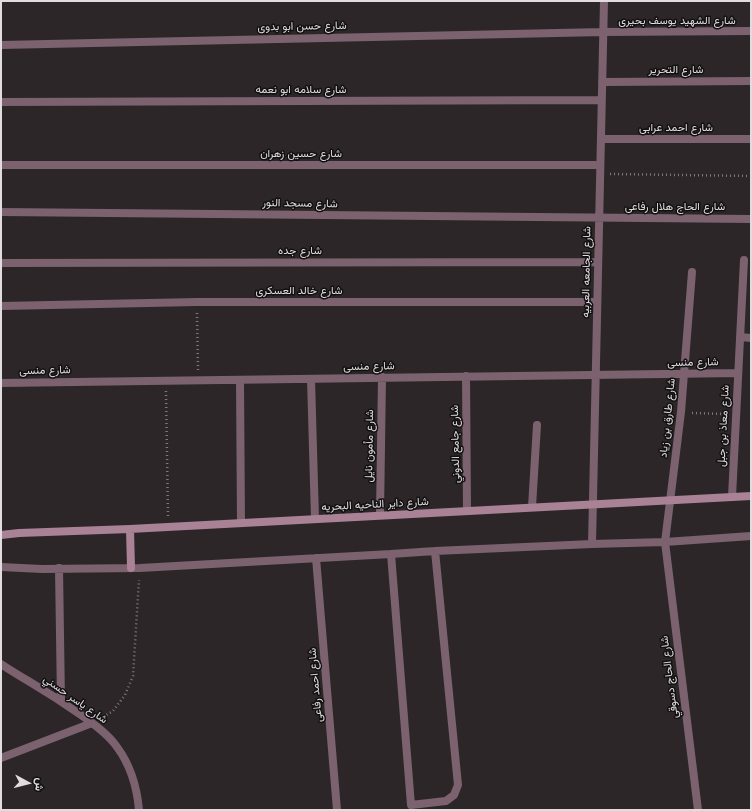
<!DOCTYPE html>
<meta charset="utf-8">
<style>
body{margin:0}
#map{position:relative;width:752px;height:811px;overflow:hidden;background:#2c2629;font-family:Jost,Vazirmatn,sans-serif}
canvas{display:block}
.frame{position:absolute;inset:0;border:2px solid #e1dddf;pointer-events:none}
.north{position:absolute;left:8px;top:763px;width:40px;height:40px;-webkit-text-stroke:3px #121011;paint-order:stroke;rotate:97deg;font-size:11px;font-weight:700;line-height:16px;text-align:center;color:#e1dddf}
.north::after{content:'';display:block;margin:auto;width:14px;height:18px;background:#e1dddf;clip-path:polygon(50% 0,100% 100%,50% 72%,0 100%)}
</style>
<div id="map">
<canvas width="752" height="811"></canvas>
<div class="frame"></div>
<div class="north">ش</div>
</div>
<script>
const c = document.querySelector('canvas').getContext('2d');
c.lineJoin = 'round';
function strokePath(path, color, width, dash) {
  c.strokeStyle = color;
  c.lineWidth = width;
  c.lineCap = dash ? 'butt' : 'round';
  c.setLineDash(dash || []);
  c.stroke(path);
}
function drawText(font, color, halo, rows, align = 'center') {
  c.font = font + ' Jost,Vazirmatn,sans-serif';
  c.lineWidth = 3;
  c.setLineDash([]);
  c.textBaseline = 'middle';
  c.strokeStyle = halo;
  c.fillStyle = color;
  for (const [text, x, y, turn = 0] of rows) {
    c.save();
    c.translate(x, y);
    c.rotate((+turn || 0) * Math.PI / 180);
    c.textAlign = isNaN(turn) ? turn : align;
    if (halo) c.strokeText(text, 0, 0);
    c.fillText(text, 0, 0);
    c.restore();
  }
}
strokePath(new Path2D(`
 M 610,174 L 751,176
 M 197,313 L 198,370
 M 166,391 L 168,516
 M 692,413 L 725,414
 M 103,717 L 113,711 L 125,695 L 133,676 L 139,580`), '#7e797b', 2.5, [1, 3]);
strokePath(new Path2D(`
 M 1,45 L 603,32 L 751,31
 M 602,82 L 751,81
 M 1,102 L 601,100
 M 601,139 L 751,139
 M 1,165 L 600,165
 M 1,212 L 751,219
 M 1,263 L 598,262
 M 692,272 L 681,412 L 665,542 L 698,810
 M 1,306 L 197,302 L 597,302
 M 740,337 L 751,338
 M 466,376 L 467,511
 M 311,379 L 315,519
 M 240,380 L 241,523
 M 1,383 L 738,373
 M 732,497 L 744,260
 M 532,507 L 537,425
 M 380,515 L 382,377
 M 592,544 L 604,1
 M 391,554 L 411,805 L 446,801 L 454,795 L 458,785 L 435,551
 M 316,558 L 337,810
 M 1,567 L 42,569 L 140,568 L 391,554 L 435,551 L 592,544 L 665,542 L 751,536
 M 59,568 L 61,701
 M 1,664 C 10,670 20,676 30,682 C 47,692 64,703 81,715 C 94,724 108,734 117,747 C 131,766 137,787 139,810
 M 1,758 L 92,723`), '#7b626e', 8);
strokePath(new Path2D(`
 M 130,529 L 131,568
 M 1,535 L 19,533 L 130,529 L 751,496`), '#a98296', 8);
drawText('11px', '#e1dddf', '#121011', [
 ["شارع الشهيد يوسف بحيرى",677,21],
 ["شارع حسن ابو بدوى",302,27,-1],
 ["شارع التحرير",676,70],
 ["شارع سلامه ابو نعمه",301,90],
 ["شارع احمد عرابى",676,128],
 ["شارع حسين زهران",301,154],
 ["شارع مسجد النور",300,204,1],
 ["شارع الحاج هلال رفاعى",675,207],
 ["شارع جده",300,251],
 ["شارع الجامعه العربيه",587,272,-89],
 ["شارع خالد العسكرى",299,291],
 ["شارع منسى",693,363,-1],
 ["شارع منسى",369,367,-1],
 ["شارع منسى",45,371,-1],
 ["شارع طارق بن زياد",668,418,-84],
 ["شارع معاذ بن جبل",724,426,-87],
 ["شارع جامع الدوني",456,444,-91],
 ["شارع مأمون نايل",370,446,-89],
 ["شارع داير الناحيه البحريه",375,505,-3],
 ["شارع الحاج دسوقي",670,677,-97],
 ["شارع احمد رفاعى",316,685,-95],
 ["شارع ياسر حسني",75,700,35]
]);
</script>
